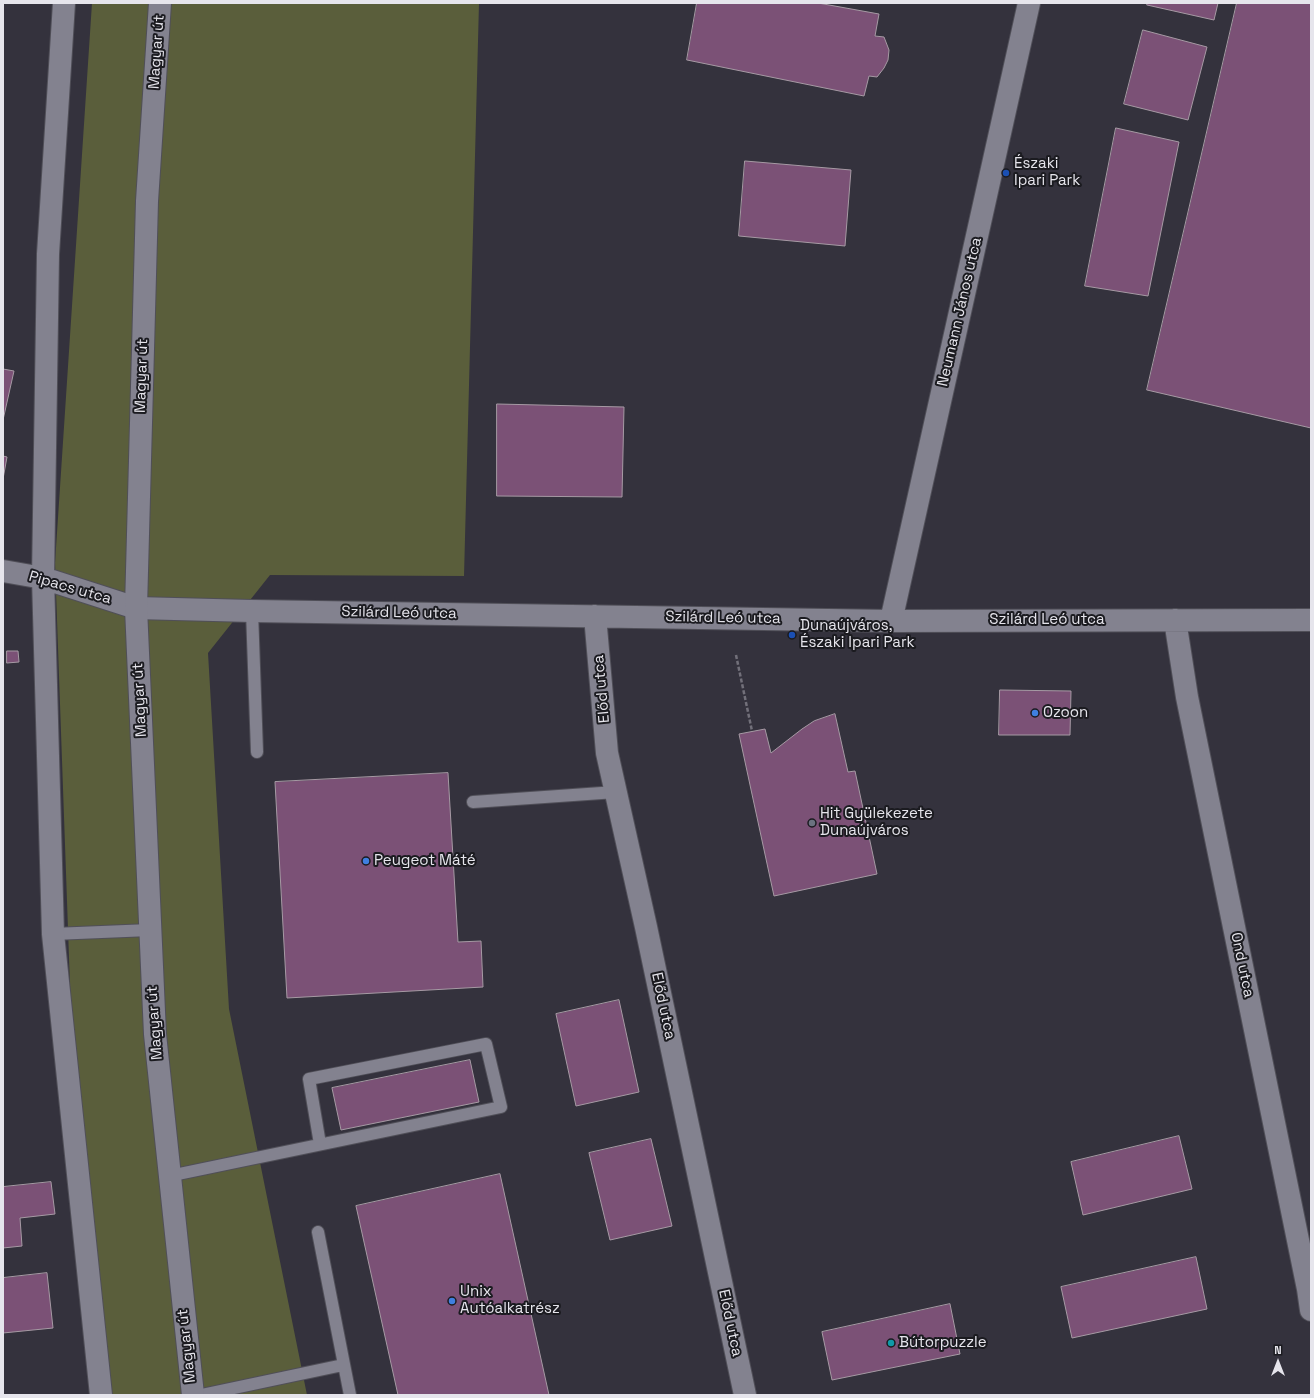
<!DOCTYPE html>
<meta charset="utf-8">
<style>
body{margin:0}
#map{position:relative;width:1314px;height:1398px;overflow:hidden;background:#34323d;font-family:"Space Grotesk",sans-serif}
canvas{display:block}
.frame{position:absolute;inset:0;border:4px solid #e6e5ec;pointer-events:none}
.north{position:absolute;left:1258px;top:1342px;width:40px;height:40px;-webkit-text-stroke:3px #1b1b20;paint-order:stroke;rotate:0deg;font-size:11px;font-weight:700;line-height:16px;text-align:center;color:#e6e5ec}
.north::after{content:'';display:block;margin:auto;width:14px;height:18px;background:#e6e5ec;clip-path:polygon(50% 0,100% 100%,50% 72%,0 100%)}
</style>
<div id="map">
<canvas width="1314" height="1398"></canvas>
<div class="frame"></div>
<div class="north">N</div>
</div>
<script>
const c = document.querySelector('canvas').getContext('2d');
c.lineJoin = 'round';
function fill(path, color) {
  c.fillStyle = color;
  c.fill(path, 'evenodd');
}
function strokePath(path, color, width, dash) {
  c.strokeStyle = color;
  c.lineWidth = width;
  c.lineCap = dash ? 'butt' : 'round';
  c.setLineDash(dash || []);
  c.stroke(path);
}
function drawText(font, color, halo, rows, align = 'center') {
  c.font = font + ' "Space Grotesk",sans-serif';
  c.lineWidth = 4;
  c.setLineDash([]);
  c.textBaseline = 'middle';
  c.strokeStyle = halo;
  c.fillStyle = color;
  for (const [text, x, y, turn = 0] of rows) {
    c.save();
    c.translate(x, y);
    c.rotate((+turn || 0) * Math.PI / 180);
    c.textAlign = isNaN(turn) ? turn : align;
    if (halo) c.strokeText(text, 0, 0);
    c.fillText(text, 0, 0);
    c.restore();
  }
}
fill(new Path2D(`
 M 92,3 L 479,3 L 464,576 L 270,575 L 208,653 L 229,1009 L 307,1395 L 99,1395 L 73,1070 L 55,563 Z`), '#5a5e3b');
const building = new Path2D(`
 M 697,3 L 818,3 L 879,14 L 875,36 L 884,37 L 889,50 L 888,60 L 884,68 L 877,77 L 869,76 L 864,96 L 687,60 Z
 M 1148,3 L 1218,3 L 1214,20 L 1147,5 Z
 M 1237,3 L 1311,3 L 1311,428 L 1147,390 Z
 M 1143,30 L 1207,47 L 1188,120 L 1124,104 Z
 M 1116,128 L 1179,142 L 1148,296 L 1085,286 Z
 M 745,161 L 851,170 L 845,246 L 739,236 Z
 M 3,369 L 14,371 L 3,420 Z
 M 497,404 L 624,407 L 622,497 L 497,496 Z
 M 3,456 L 7,457 L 3,479 Z
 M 7,651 L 18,651 L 19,662 L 7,663 Z
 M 1000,690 L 1071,691 L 1070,735 L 999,735 Z
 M 835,714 L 848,772 L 855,771 L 877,874 L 774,896 L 739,734 L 765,729 L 771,753 L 802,729 L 814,721 Z
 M 448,773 L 458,942 L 481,941 L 483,987 L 287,998 L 275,782 Z
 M 619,1000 L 639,1092 L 576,1106 L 556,1014 Z
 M 470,1060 L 479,1102 L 341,1130 L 332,1088 Z
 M 1179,1136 L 1192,1189 L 1083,1215 L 1071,1162 Z
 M 651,1139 L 672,1226 L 610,1240 L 589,1153 Z
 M 500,1174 L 549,1395 L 398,1395 L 356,1206 Z
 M 51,1182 L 55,1214 L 20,1218 L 22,1246 L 3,1248 L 3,1187 Z
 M 1196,1257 L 1207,1309 L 1072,1338 L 1061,1287 Z
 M 47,1273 L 53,1328 L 3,1333 L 3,1278 Z
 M 950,1304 L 960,1354 L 832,1380 L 822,1332 Z`);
fill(building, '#7b5176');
strokePath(building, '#a69aa4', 1);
const service = new Path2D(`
 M 252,611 L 257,752
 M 473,802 L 616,792
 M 53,934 L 150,930
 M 169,1176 L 501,1107 L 486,1044 L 309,1079 L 320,1144
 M 318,1232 L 350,1395
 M 201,1395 L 343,1365`);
const minor = new Path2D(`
 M 64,3 L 48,254 L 43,578 L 53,934 L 101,1395
 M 3,571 L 43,578 L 136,608 L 252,611 L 891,621 L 1311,620
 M 595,616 L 607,753 L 646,927 L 745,1395
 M 1175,620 L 1187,697 L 1308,1289 L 1311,1310
 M 891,621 L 1029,3`);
const tertiary = new Path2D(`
 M 160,3 L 147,201 L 136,608 L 155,1034 L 193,1395`);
strokePath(service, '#504f58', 14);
strokePath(minor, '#504f58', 24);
strokePath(tertiary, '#504f58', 24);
strokePath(new Path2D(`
 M 736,655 L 752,731`), '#72707a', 2.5, [4, 2]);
strokePath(service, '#83828f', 12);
strokePath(minor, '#83828f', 22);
strokePath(tertiary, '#83828f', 22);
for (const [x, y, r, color] of [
 [1006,173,4,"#1a4fb4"],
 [792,635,4,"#1a4fb4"],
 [1035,713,4,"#3f7fe0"],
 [812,823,4,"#6b7280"],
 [366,861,4,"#3f7fe0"],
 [452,1301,4,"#3f7fe0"],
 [891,1343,4,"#0f9aa8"]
]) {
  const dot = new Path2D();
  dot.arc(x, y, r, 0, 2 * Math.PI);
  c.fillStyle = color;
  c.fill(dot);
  strokePath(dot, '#1b1b20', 1.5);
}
drawText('15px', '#e6e5ec', '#1b1b20', [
 ["Magyar út",157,52,-86],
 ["Neumann János utca",960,312,-77],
 ["Magyar út",142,376,-88],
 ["Pipacs utca",70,588,16],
 ["Szilárd Leó utca",399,613,1],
 ["Szilárd Leó utca",723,618,1],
 ["Szilárd Leó utca",1047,620],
 ["Előd utca",602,689,-95],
 ["Magyar út",140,700,-93],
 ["Ond utca",1242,965,78],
 ["Előd utca",663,1006,78],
 ["Magyar út",155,1023,-94],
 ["Előd utca",730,1323,78],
 ["Magyar út",187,1346,-96]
]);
drawText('15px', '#e6e5ec', '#1b1b20', [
 ["Északi",1014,164],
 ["Ipari Park",1014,181],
 ["Dunaújváros,",800,626],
 ["Északi Ipari Park",800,643],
 ["Ozoon",1043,713],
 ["Hit Gyülekezete",820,814],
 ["Dunaújváros",820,831],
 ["Peugeot Máté",374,861],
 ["Unix",460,1292],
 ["Autóalkatrész",460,1309],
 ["Bútorpuzzle",899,1343]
], 'left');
</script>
